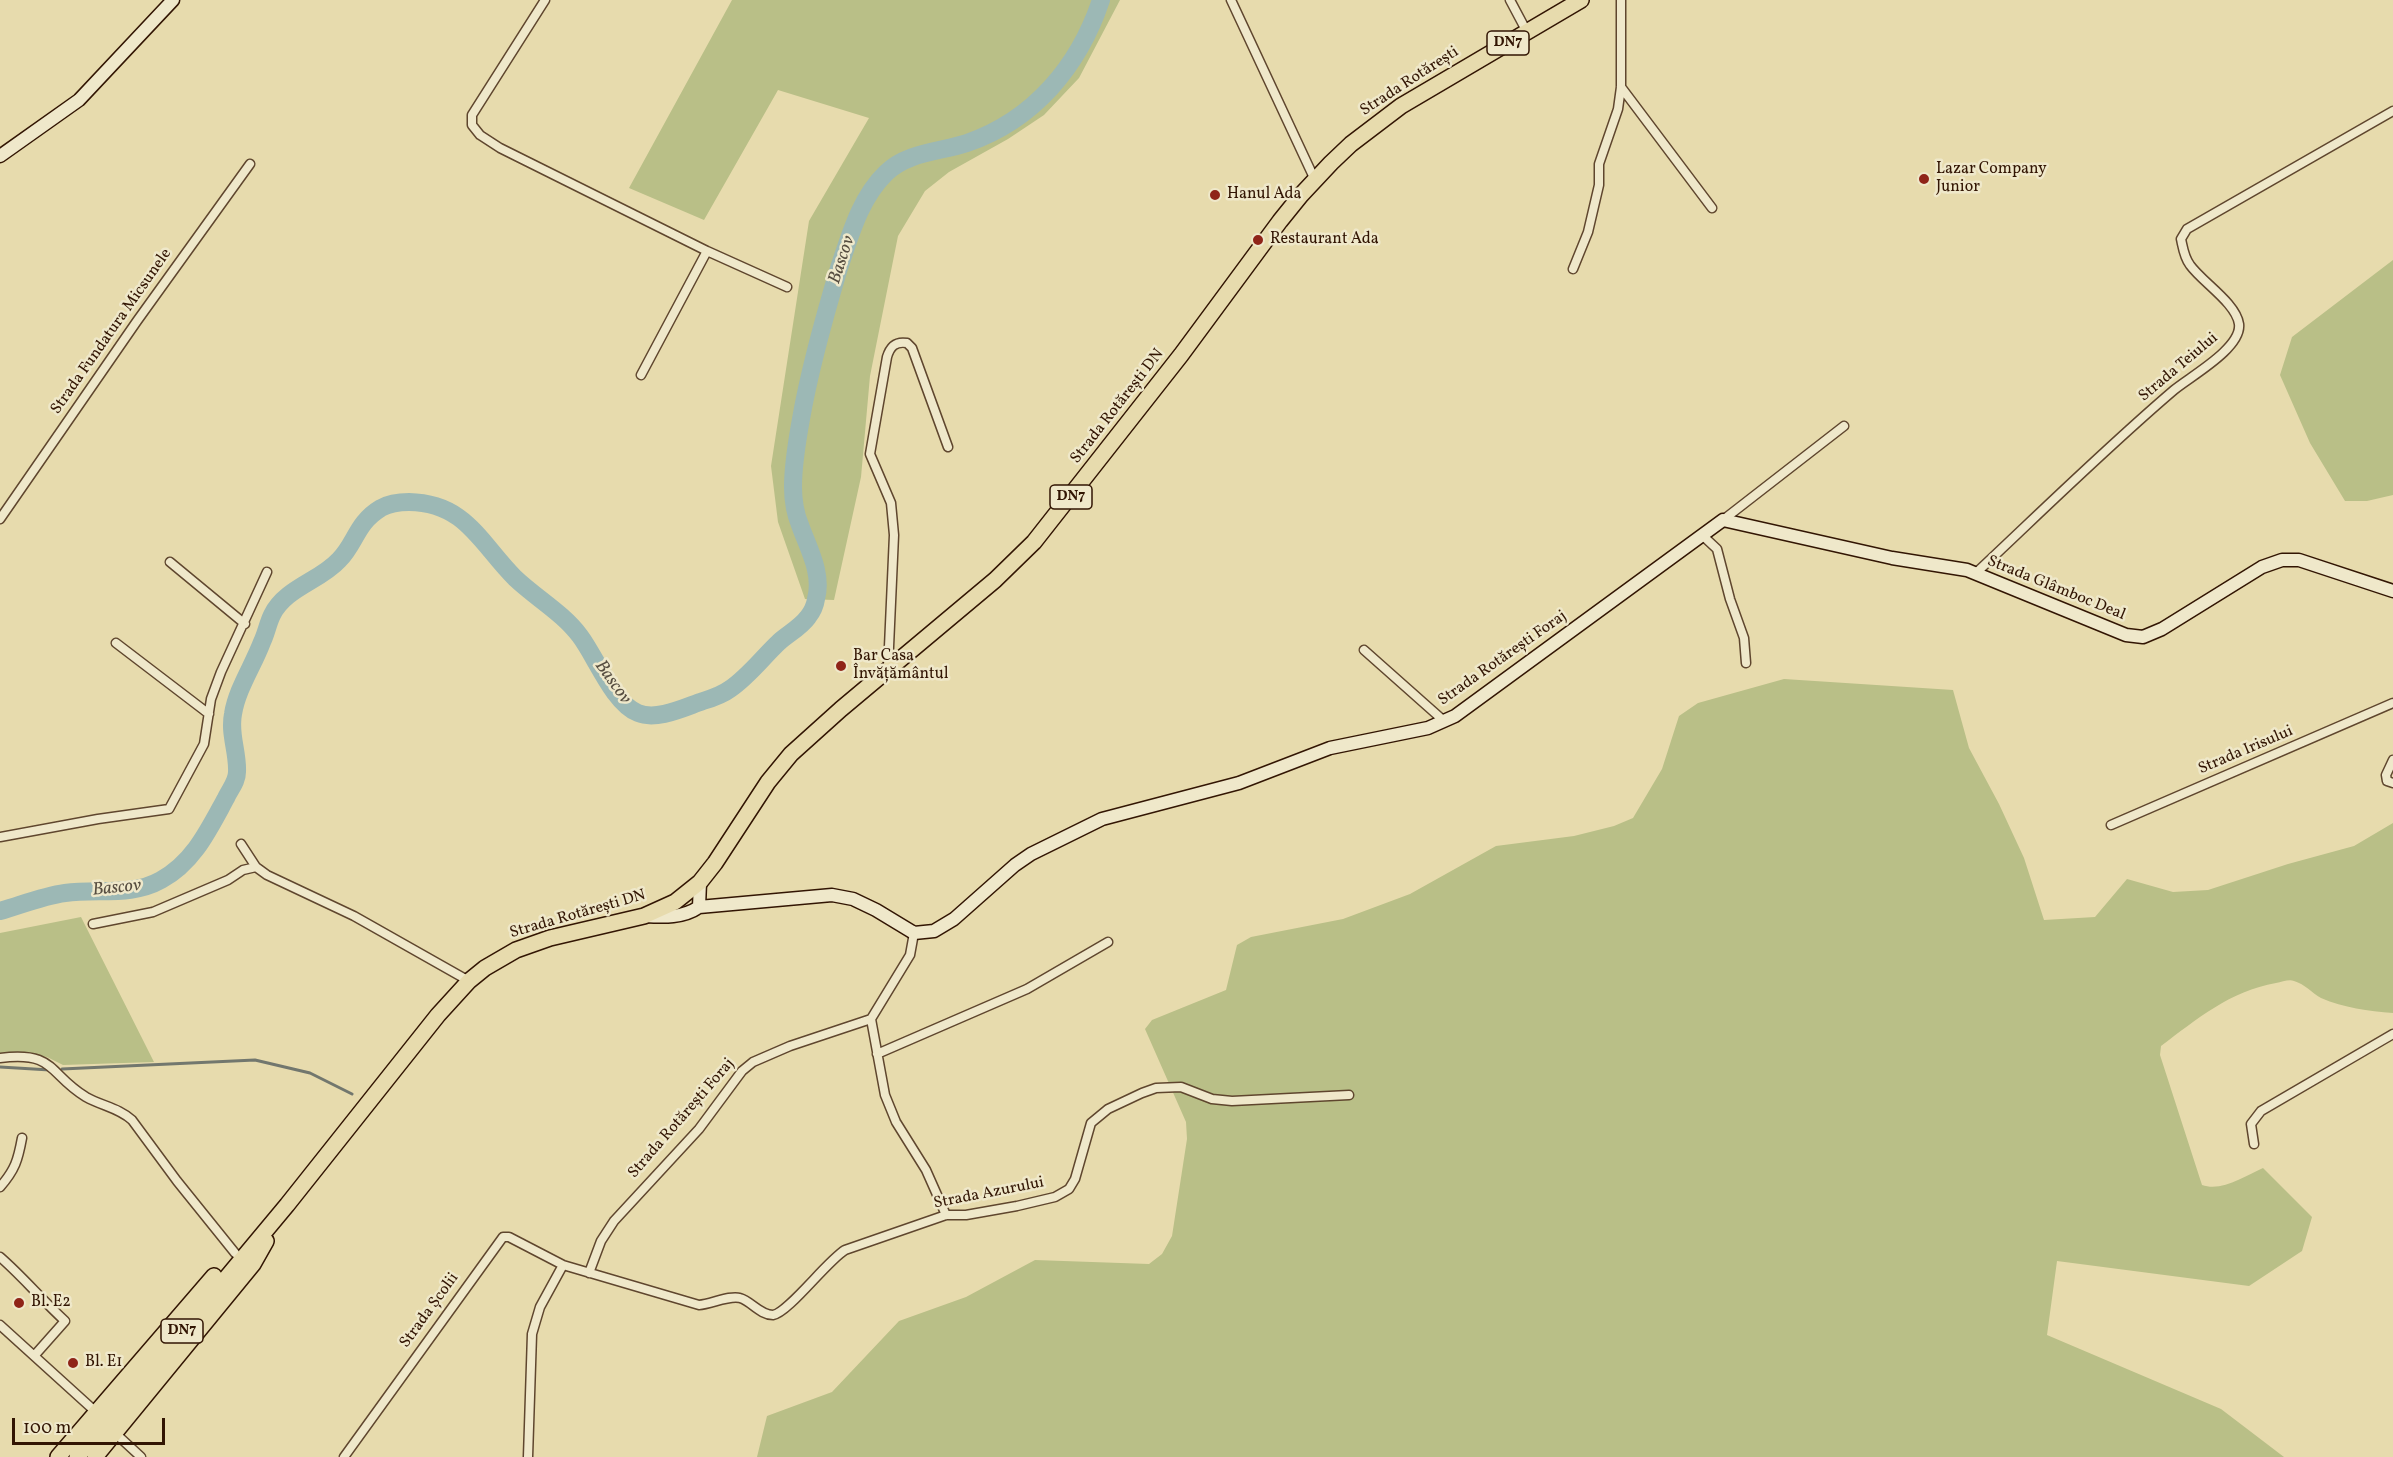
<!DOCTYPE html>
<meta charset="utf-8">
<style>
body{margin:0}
#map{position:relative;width:2393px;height:1457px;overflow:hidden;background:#e7dbad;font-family:Vollkorn,serif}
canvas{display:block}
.scale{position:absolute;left:12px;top:1418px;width:153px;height:27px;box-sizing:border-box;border:3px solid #321503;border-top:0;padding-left:8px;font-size:18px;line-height:21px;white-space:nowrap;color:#321503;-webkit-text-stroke:4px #efe8ca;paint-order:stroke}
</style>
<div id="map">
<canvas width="2393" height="1457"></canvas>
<div class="scale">100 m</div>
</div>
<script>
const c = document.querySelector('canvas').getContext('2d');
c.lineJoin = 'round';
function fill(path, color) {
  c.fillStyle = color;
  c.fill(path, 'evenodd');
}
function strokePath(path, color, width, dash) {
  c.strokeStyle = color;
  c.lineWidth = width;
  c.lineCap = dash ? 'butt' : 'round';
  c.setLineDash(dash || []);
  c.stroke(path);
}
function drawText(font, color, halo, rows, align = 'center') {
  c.font = font + ' Vollkorn,serif';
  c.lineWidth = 5;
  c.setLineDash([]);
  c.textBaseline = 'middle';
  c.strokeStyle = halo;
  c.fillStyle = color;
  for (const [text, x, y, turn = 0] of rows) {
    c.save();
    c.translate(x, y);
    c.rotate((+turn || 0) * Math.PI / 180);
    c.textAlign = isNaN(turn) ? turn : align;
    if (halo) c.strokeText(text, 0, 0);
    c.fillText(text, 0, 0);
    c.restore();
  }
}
fill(new Path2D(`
 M 732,0 L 1120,0 L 1079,78 L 1044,115 L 1008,139 L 949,172 L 925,191 L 898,236 L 870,376 L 861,477 L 834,600 L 805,599 L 778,522 L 771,466 L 809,221 L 869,118 L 778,90 L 704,220 L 629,188 Z
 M 2393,260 L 2393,495 L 2367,501 L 2345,501 L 2310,443 L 2280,375 L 2292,337 Z
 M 1784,679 L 1953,690 L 1969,748 L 1999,804 L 2024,858 L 2044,920 L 2095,917 L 2127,879 L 2173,892 L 2208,890 L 2288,864 L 2354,846 L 2393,823 L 2393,1013 C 2368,1011 2344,1008 2321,998 C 2312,993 2305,984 2294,981 C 2289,979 2282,982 2276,983 C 2230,991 2197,1019 2161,1046 L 2160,1055 L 2202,1185 C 2222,1192 2245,1176 2263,1168 L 2312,1217 L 2302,1251 L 2249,1286 L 2057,1261 L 2047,1335 L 2221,1409 L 2284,1457 L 757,1457 L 767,1416 L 832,1392 L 899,1321 L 966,1297 L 1035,1260 L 1149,1264 L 1162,1254 L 1172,1236 L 1187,1139 L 1186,1122 L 1145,1029 L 1152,1020 L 1226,990 L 1237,945 L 1251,937 L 1343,919 L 1410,894 L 1496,846 L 1574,836 L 1614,826 L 1633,818 L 1662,769 L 1679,716 L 1698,703 Z
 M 81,917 L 154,1062 L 63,1065 L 47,1057 L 15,1052 L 0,1054 L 0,933 Z`), '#b9bf87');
strokePath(new Path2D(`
 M 0,1067 L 50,1070
 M 62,1069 L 255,1060 L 310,1073 L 352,1094`), '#72776e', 3);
strokePath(new Path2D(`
 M 0,911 C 21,905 43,896 65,893 C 97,888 131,897 161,880 C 194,862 209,829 226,798 C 230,789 237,782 237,772 C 238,752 229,734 233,714 C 237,689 253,666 262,642 C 266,634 268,623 272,615 C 285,588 320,581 339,560 C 356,543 356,523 381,508 C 390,503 398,502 409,502 C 466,503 480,543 515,578 C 536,598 563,613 580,636 C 596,657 613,703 638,713 C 657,721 685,707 703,701 C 713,698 722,695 730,689 C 748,677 763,657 779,642 C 788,634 801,627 808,617 C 812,612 815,606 816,599 C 823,573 808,548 800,525 C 795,513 793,499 793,487 C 793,464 797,441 801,419 C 810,367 824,318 839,268 C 850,236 860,198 886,173 C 907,152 940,152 967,143 C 1034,120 1079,66 1101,0`), '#9cb8b5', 18);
const street = new Path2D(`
 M 545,0 L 472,115 L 472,125 L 480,135 L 500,148 L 707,251 L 787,287
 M 1231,0 L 1315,180
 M 1510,0 L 1527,32
 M 1621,87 L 1712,208
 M 1573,269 L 1588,232 L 1599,185 L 1599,164 L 1618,109 L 1621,87 L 1621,0
 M 641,375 L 707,251
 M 0,519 L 137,321 L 250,164
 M 1723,520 L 1844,426
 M 1702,535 L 1717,549 L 1730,599 L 1744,638 L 1746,663
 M 170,562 L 245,624
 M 1976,573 C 2041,512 2106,448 2174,390 C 2191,376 2242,348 2239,324 C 2236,303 2202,282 2190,265 C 2184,257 2183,248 2181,239 L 2187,229 L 2393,111
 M 116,643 L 209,714
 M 1364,650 L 1444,721
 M 888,669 L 894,535 L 891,503 L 870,454 L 887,357 C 890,347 895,341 907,343 L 912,348 L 948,447
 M 2393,760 L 2386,775 L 2387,781 L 2393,783
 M 2111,825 L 2393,703
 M 0,837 L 98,819 L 169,809 L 204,744 L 211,699 L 221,672 L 267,572
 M 241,844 L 256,867 L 267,875 L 354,916 L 469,981
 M 93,924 L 153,912 L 228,880 L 243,870 L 256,867
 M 871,1019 L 885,1095 L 896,1122 L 926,1170 L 946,1215
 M 877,1054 L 1027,989 L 1108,942
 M 0,1058 C 56,1051 48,1074 86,1097 C 102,1106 119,1108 132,1120 L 177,1181 L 235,1253
 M 2254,1144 L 2251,1124 L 2261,1111 L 2393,1034
 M 0,1187 C 15,1170 18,1160 22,1138
 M 0,1257 C 23,1277 42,1300 65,1321 L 34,1356
 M 589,1273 L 601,1241 L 614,1221 L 699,1129 L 742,1071 L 753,1062 L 790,1046 L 871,1019 L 910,955 L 914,933
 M 0,1325 L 97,1413
 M 115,1433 L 141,1457
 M 344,1457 L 503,1237 L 509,1237 L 563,1265 L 699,1305 C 711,1304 730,1295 740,1298 C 751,1301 760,1315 773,1315 C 788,1313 827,1261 845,1250 L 946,1215 L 966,1215 L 1017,1206 L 1055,1197 L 1069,1189 L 1075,1179 L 1091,1123 L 1108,1109 L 1142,1093 L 1156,1088 L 1181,1087 L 1212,1099 L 1232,1101 L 1349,1095
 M 528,1457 L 532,1334 L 540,1307 L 563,1265`);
const secondary = new Path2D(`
 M 0,156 L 79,100 L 173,0
 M 699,907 L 700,882
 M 645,916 C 664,917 683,918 699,907 L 832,895 L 853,899 L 876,910 L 914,933 L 934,931 L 954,919 L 1015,865 L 1031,854 L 1102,819 L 1239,783 L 1330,748 L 1428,728 L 1455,716 L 1723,520 L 1892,558 L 1967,570 L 2126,635 L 2143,637 L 2162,629 L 2262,567 L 2282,560 L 2299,560 L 2393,591`);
const highway = new Path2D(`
 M 58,1457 L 214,1276
 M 77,1457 L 287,1205 L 438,1015 L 469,981 L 485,968 L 516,950 L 550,938 L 644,916 L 675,902 L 700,882 L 715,863 L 768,782 L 791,754 L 841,709 L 995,580 L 1034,542 L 1181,355 L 1280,221 L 1301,195 L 1331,163 L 1351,144 L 1401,106 L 1581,0
 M 95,1457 L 253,1264 L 266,1241`);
strokePath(street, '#5f462e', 11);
strokePath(secondary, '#321503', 15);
strokePath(highway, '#321503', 18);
strokePath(street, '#efe8ca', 8);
strokePath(secondary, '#efe8ca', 12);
strokePath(highway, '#e7dbad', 15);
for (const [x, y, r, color] of [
 [1924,179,6,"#8f2418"],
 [1215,195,6,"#8f2418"],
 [1258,240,6,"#8f2418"],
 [841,666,6,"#8f2418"],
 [19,1303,6,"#8f2418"],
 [73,1363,6,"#8f2418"]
]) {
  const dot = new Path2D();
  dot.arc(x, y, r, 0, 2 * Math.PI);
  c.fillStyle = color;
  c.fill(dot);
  strokePath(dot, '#efe8ca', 2);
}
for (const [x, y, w] of [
 [1508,43,42],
 [1071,497,42],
 [182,1331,42]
]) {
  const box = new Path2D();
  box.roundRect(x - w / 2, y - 12, w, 24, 4.5);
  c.fillStyle = '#efe8ca';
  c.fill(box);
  strokePath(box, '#321503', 1.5);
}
drawText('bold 15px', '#321503', null, [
 ["DN7",1508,43],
 ["DN7",1071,497],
 ["DN7",182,1331]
]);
drawText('16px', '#321503', '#efe8ca', [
 ["Strada Rotărești",1410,82,-33],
 ["Strada Fundatura Micsunele",112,332,-55],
 ["Strada Teiului",2179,368,-40],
 ["Strada Rotărești DN",1118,407,-52],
 ["Strada Glâmboc Deal",2056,589,22],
 ["Strada Rotărești Foraj",1503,659,-35],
 ["Strada Irisului",2246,751,-23],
 ["Strada Rotărești DN",578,915,-16],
 ["Strada Rotărești Foraj",682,1119,-49],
 ["Strada Azurului",989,1194,-11],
 ["Strada Școlii",430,1311,-54]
]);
drawText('16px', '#321503', '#efe8ca', [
 ["Lazar Company",1936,170],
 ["Junior",1936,188],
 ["Hanul Ada",1227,195],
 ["Restaurant Ada",1270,240],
 ["Bar Casa",853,657],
 ["Învățământul",853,675],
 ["Bl. E2",31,1303],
 ["Bl. E1",85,1363]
], 'left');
drawText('italic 18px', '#574e41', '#efe8ca', [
 ["Bascov",843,260,-72],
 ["Bascov",612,683,54],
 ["Bascov",117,889,-6]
]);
</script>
